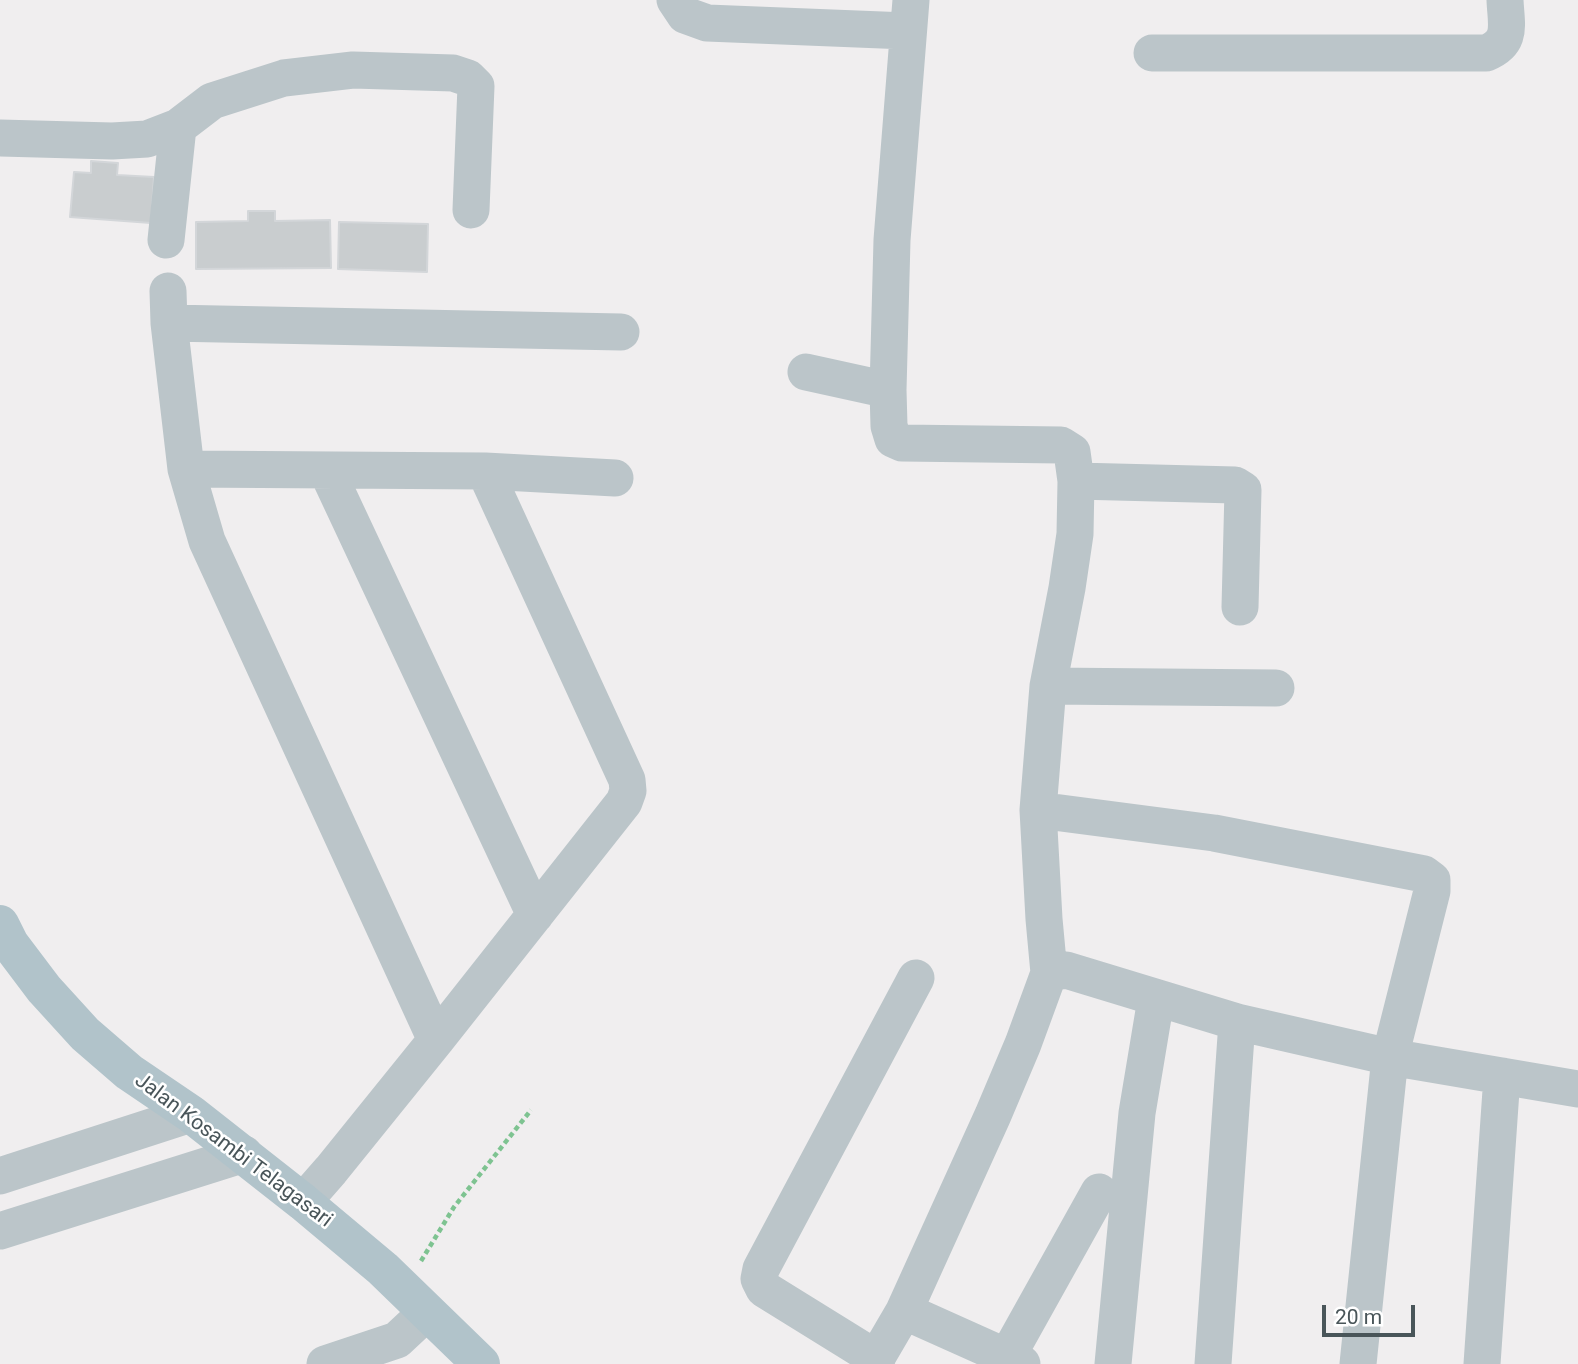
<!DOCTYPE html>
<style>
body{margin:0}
#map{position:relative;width:1578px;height:1364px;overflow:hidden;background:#f0eeef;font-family:Roboto,sans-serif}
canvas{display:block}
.scale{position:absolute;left:1322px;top:1305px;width:93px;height:32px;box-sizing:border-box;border:4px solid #495559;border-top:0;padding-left:9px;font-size:21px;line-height:24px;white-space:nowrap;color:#495559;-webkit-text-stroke:5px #fff;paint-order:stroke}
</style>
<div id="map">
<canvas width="1578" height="1364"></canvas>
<div class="scale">20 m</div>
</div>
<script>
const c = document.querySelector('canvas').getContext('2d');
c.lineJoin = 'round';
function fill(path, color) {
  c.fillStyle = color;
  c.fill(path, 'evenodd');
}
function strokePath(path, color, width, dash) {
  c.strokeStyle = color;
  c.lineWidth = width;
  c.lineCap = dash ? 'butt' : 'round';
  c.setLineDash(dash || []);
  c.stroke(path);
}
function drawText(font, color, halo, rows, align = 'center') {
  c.font = font + ' Roboto,sans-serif';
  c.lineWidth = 5;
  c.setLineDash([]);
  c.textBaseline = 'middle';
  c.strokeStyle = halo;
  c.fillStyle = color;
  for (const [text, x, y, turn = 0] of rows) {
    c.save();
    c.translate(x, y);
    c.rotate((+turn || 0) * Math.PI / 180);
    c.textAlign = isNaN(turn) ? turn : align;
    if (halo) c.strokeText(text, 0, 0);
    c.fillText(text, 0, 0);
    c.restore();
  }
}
const building = new Path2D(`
 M 91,161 L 118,163 L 117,175 L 154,177 L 151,223 L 70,217 L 74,172 L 91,173 Z
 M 248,211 L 275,211 L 275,221 L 330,220 L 331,268 L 196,269 L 196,222 L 248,221 Z
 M 339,222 L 428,224 L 427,272 L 338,269 Z`);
fill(building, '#c9cdcf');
strokePath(building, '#d3d6d9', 2);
strokePath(new Path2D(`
 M 421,1261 L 454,1207 L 531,1110`), '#7ec391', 4.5, [5, 3.5]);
strokePath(new Path2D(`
 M 675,0 L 685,15 L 707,23 L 907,31
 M 911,0 L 892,240 L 888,390 L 889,426 L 893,439 L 902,443 L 1061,445 L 1072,452 L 1076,481 L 1075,534 L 1067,588 L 1048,686 L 1038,810 L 1044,919 L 1049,973
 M 1152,53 L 1486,53 C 1513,42 1506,25 1505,0
 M 0,138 L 112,141 L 147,139 L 178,127 L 212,101 L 284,78 L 353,70 L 453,73 L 468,78 L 476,86 L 471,210
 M 166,240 L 178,127
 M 168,291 L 169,323 L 186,469 L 207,541 L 436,1040
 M 169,323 L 621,332
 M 806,372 L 888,390
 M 186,469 L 485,471 L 615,478
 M 327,471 L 535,915
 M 1076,481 L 1235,485 L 1243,490 L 1240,607
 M 1048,686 L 1276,688
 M 1038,810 L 1214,833 L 1424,874 L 1432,880 L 1432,891 L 1390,1057 L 1358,1364
 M 0,1176 L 191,1114
 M 303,1202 L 331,1170 L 436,1040 L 624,802 L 628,791 L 627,780 L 485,471
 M 0,1231 L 244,1154
 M 904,1311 L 1022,1364
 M 1007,1357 L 1099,1192
 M 877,1359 L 764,1289 L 759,1279 L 761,1269 L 916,978
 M 325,1364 L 397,1340 L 427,1312
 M 873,1364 L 904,1311 L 993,1115 L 1023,1044 L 1049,973 L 1066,970 L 1237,1022 L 1390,1057 L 1578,1089
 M 1113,1364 L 1137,1113 L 1156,999
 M 1213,1364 L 1237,1022
 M 1482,1364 L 1502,1076`), '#bbc5c9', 37);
strokePath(new Path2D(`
 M 0,924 L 10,944 L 44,989 L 85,1034 L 129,1072 L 191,1114 L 303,1202 L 383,1269 L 481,1364`), '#b1c3ca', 38);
drawText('21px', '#495559', '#fff', [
 ["Jalan Kosambi Telagasari",233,1151,37]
]);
</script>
